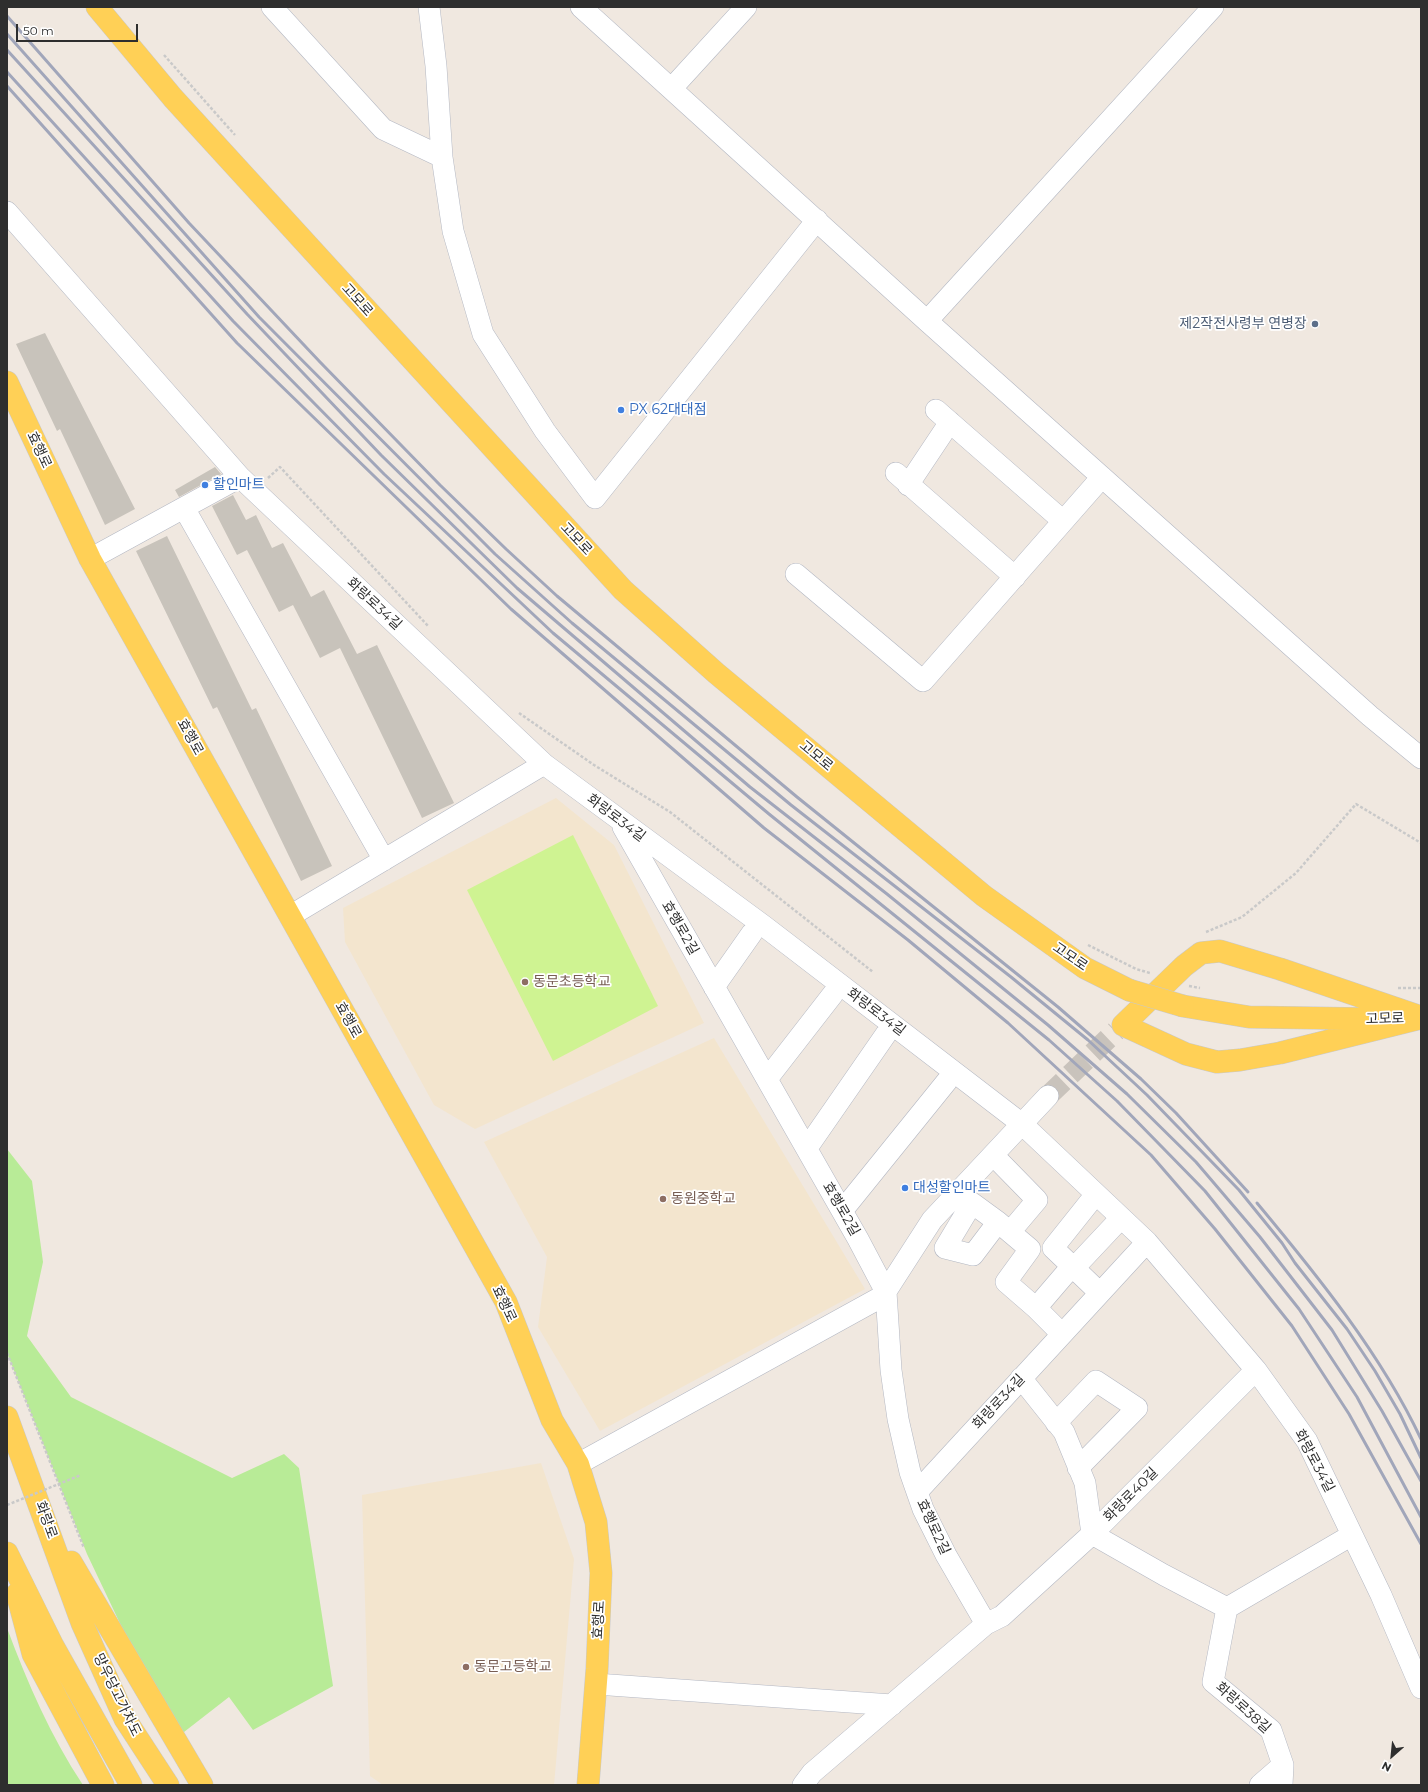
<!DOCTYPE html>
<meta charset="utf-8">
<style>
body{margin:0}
#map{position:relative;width:1428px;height:1792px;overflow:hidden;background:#f0e8e0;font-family:Montserrat,sans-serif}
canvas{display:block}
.frame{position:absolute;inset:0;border:8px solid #2e2e2e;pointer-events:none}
.north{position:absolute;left:1372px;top:1736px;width:40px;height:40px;-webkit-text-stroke:3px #fff;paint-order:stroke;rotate:207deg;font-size:11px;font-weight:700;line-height:16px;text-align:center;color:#2e2e2e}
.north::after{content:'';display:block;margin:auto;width:14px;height:18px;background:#2e2e2e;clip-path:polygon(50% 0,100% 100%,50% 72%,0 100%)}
.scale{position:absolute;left:16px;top:24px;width:122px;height:18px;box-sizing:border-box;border:2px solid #2e2e2e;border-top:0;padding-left:5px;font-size:12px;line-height:14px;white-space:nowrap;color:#2e2e2e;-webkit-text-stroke:3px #fff;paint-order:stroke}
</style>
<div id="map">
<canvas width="1428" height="1792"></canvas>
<div class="frame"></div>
<div class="north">N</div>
<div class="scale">50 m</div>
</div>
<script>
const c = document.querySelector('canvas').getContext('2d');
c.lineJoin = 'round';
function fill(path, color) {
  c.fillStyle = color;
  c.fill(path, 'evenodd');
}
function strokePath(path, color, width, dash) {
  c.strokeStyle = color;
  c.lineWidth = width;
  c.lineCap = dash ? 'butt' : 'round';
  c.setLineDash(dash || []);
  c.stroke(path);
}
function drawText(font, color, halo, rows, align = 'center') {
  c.font = font + ' Montserrat,"Noto Sans KR",sans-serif';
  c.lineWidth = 3.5;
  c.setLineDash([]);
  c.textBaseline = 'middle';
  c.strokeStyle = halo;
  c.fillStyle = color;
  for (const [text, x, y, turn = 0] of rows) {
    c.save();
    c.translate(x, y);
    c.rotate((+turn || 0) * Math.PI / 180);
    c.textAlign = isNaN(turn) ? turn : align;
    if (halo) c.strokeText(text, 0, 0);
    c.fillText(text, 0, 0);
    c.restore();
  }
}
fill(new Path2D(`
 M 556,798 L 614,845 L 704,1023 L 475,1129 L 434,1105 L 345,942 L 343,908 Z
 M 714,1038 L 865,1289 L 600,1431 L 538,1327 L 547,1257 L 484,1142 Z
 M 541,1463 L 574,1559 L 554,1785 L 383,1785 L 370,1776 L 362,1495 Z`), '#f3e5ce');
fill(new Path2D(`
 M 7,1149 L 32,1181 L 43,1262 L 27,1336 L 71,1397 L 232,1478 L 284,1454 L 299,1468 L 333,1686 L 253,1730 L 229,1697 L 175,1739 L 87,1554 L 7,1353 Z
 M 7,1628 C 27,1682 51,1737 83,1785 L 7,1785 Z`), '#b8eb97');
fill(new Path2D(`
 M 573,835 L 658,1006 L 553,1061 L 467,890 Z`), '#cff392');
fill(new Path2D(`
 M 45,333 L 135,509 L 105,525 L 60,429 L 57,431 L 16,344 Z
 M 215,467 L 221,474 L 179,497 L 175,490 Z
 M 233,495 L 246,520 L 256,515 L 272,548 L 283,543 L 311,597 L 324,590 L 357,654 L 377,645 L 454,803 L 422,818 L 340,648 L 320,658 L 293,605 L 279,612 L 247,550 L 237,555 L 212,506 Z
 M 167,536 L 252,710 L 256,708 L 332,866 L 301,881 L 217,707 L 213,709 L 136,551 Z`), '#c8c3bb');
strokePath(new Path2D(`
 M 1048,1096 L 1116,1031`), '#c9c3bc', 21, [21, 10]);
const minor = new Path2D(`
 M 272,7 L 383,129 L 442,157
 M 429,7 L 436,66 L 442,157 L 453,231 L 483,334 L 545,431 L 595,498 L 817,220
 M 581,7 L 927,321 L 1370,716 L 1421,758
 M 672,88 L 746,7
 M 7,212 L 240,477 L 544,764 L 764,926 L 1022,1124 L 1147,1242 L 1256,1370 L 1307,1441 L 1381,1595 L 1421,1688
 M 927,321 L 1213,7
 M 936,410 L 1063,521
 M 896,473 L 1015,577
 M 908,485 L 950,422
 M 184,508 L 384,860
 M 90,559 L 240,477
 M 796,574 L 923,681 L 1102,477
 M 623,827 L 858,1239 L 886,1292 L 891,1370 L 898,1419 L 910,1472 L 923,1509 L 946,1555 L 986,1624
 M 290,916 L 544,764
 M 714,987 L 752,933
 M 767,1079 L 833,994
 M 807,1148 L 886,1034
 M 993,1155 L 1037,1200 L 1010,1232
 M 1096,1194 L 1053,1248 L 1100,1293
 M 842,1211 L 947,1081
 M 998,1222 L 972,1203 L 945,1248 L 973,1255 L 998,1222 L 1030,1249 L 1006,1282 L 1036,1308
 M 1074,1268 L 1121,1218
 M 1062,1334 L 1036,1308 L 1072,1266
 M 1021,1378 L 1064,1432 L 1085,1483 L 1092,1534 L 1164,1575 L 1227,1608
 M 1056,1423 L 1096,1381 L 1137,1408 L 1078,1468
 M 578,1464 L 883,1296 L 932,1220 L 1048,1096
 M 917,1492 L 1147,1242
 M 596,1684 L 892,1705
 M 803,1785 L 812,1773 L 986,1624 L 1002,1616 L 1092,1534 L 1256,1370
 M 1260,1785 L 1283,1765
 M 1282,1785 L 1283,1765 L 1271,1730 L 1213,1682 L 1227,1608 L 1352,1535`);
const major = new Path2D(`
 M 97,7 L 173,98 L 623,590 L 716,673 L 984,896 L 1085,968 L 1129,990
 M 7,382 L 90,559 L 506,1302 L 552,1420 L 578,1464 L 596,1522 L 601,1573 L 597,1669 L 588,1785
 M 1183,1006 L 1249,1017 L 1378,1019
 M 1421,1017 L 1280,969 L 1220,951 L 1201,953 L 1184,966 L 1123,1025 L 1186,1054 L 1217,1062 L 1240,1060 L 1280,1053 L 1421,1018
 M 7,1417 L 82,1623 L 125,1719 L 168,1785
 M 7,1553 L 53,1646 L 131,1785
 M 71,1562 L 202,1785
 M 17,1594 L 33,1654 L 103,1785`);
strokePath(minor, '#b3b7c2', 22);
strokePath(major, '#c9c9c9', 23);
strokePath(new Path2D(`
 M 164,55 L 235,135
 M 268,478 L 280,467 L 429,627
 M 519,713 L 594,765 L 670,812 L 873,972
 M 1206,932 L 1242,917 L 1296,873 L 1356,804 L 1421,843
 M 1088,945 L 1136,969 L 1150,973
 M 1189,986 L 1200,988
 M 1398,988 L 1421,988
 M 7,1353 L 84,1548`), '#c9c9c9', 2.5, [3, 2]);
strokePath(minor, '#fff', 21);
strokePath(major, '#ffd056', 22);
strokePath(new Path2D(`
 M 7,16 L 189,223 L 320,362 L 440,485 L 506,549 L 557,596 L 797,797 L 1058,1007 L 1141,1079 L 1176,1113 L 1248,1192
 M 7,34 L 259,317 L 495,554 L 572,623 L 791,805 L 1011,977 L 1088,1040 L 1147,1095 L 1239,1190 L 1282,1243 L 1295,1263 L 1347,1329 L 1375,1371 L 1400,1414 L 1421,1458
 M 7,50 L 247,314 L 381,455 L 517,588 L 750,787 L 887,894 L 1048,1025 L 1127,1094 L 1196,1162 L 1260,1237 L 1332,1330 L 1382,1411 L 1421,1481
 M 7,72 L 233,321 L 384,474 L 553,633 L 769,814 L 1049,1040 L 1117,1101 L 1205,1191 L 1299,1309 L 1357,1397 L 1421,1517
 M 7,86 L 237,343 L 511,609 L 764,828 L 908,940 L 1008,1023 L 1151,1155 L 1215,1229 L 1292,1326 L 1349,1414 L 1421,1544
 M 1257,1203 C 1317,1275 1381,1354 1421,1439`), '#a1a6ba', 3);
const majorBridge = new Path2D(`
 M 1129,990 L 1183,1006`);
strokePath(majorBridge, '#c9c9c9', 23, []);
strokePath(new Path2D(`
 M 7,1505 L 81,1475`), '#c9c9c9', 2.5, [3, 2]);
strokePath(majorBridge, '#ffd056', 22);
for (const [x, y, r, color] of [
 [1315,324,4,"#5c6f8a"],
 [621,410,4,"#3f7fe0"],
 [205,485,4,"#3f7fe0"],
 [525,982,4,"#8d6e63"],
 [905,1188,4,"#3f7fe0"],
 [663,1199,4,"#8d6e63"],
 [466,1667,4,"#8d6e63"]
]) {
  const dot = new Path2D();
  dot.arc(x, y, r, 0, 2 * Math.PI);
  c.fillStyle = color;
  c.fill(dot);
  strokePath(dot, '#fff', 1.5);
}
drawText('14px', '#2e2e2e', '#fff', [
 ["고모로",357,300,48],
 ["효행로",39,450,65],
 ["고모로",576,539,47],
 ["화랑로34길",374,604,43],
 ["효행로",190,737,61],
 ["고모로",816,756,40],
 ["화랑로34길",616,818,37],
 ["효행로2길",680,928,60],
 ["고모로",1070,957,34],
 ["화랑로34길",876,1012,37],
 ["고모로",1385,1019,-2],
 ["효행로",348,1020,61],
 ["효행로2길",841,1209,60],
 ["효행로",504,1304,65],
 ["화랑로34길",999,1402,-47],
 ["화랑로34길",1314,1461,62],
 ["화랑로40길",1131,1495,-45],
 ["화랑로",46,1520,70],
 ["효행로2길",933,1527,65],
 ["효행로",599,1620,-87],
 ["망우당고가차도",117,1695,64],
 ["화랑로38길",1243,1708,42]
]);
drawText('14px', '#4e5e75', '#fff', [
 ["제2작전사령부 연병장",1307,324]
], 'right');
drawText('14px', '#366cbe', '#fff', [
 ["PX 62대대점",629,410],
 ["할인마트",213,485],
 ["대성할인마트",913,1188]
], 'left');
drawText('14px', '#785e54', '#fff', [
 ["동문초등학교",533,982],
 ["동원중학교",671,1199],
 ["동문고등학교",474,1667]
], 'left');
</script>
